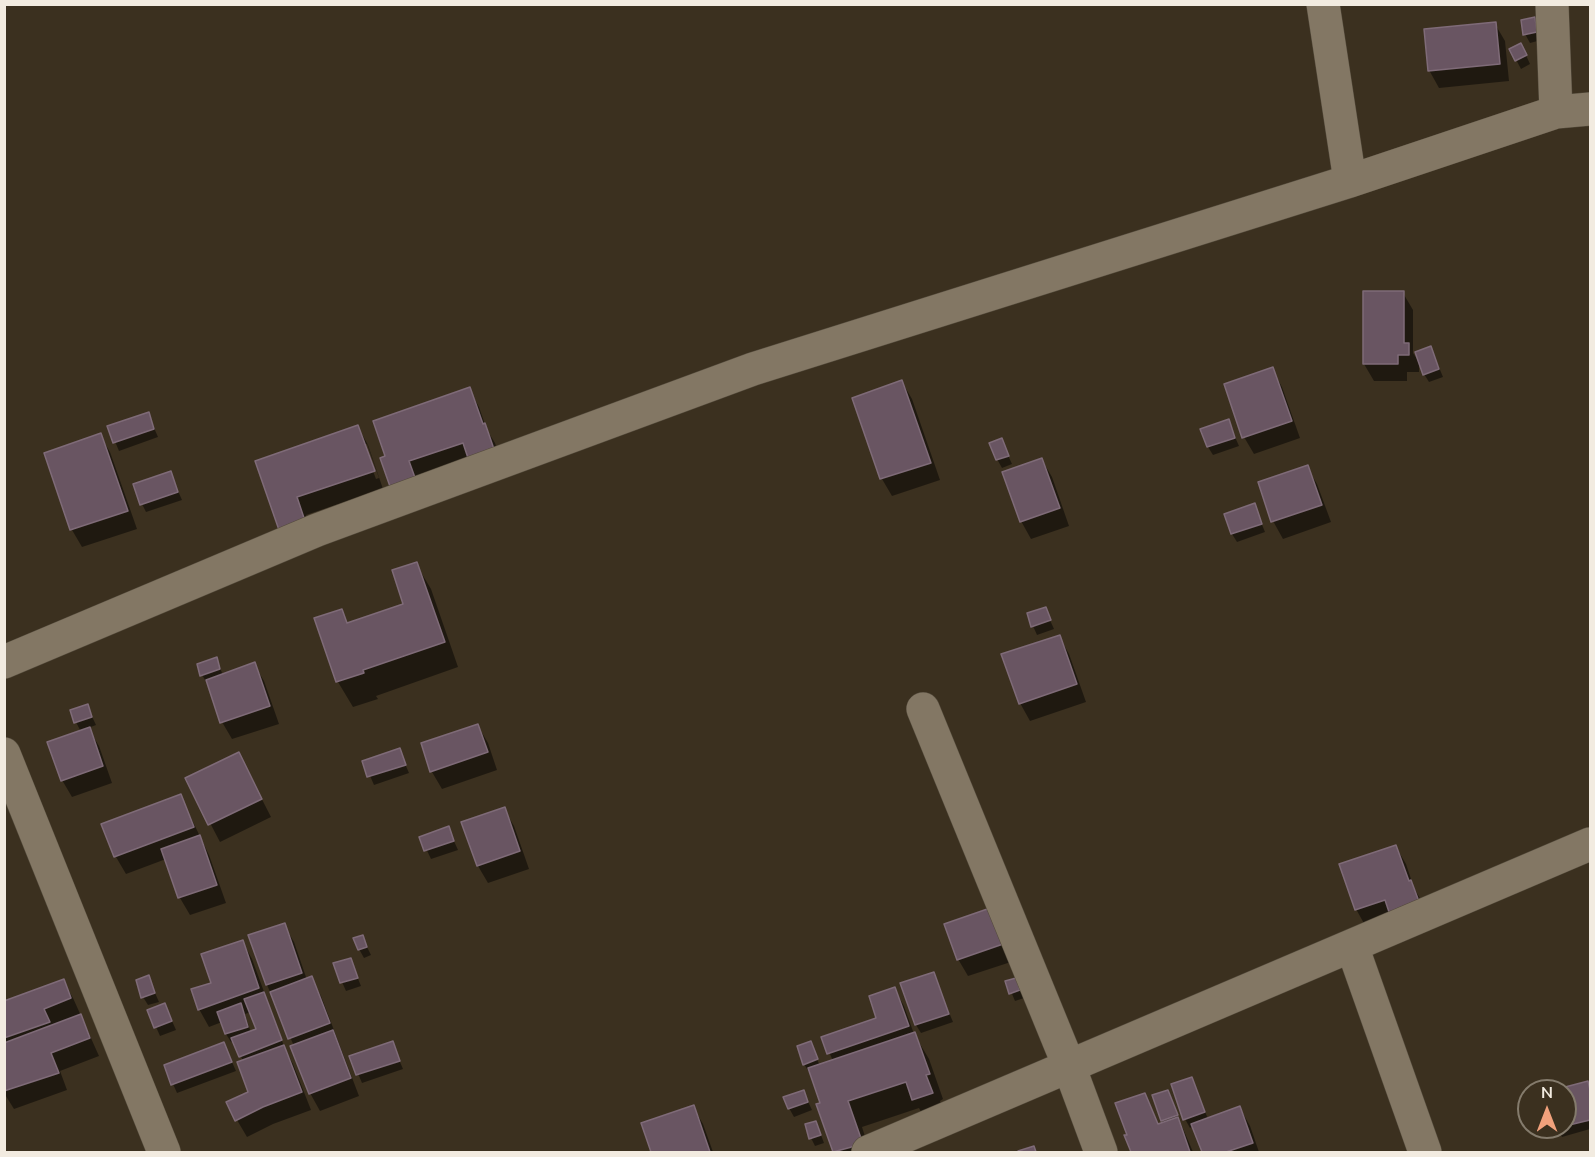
<!DOCTYPE html>
<style>
body{margin:0}
#map{position:relative;width:1595px;height:1157px;overflow:hidden;background:#3b301f;font-family:"Nunito Sans",sans-serif}
canvas{display:block}
.frame{position:absolute;inset:0;border:6px solid #f2ebe0;pointer-events:none}
.north{position:absolute;left:1517px;top:1079px;width:60px;height:60px;box-sizing:border-box;background:#3b301f;border:2px solid #847b6c;border-radius:50%;rotate:0deg;font-size:16px;font-weight:700;line-height:24px;text-align:center;color:#f2ebe0}
.north::after{content:'';display:block;margin:auto;width:21px;height:27px;background:#f1a17c;clip-path:polygon(50% 0,100% 100%,50% 72%,0 100%)}
</style>
<div id="map">
<canvas width="1595" height="1157"></canvas>
<div class="frame"></div>
<div class="north">N</div>
</div>
<script>
const c = document.querySelector('canvas').getContext('2d');
c.lineJoin = 'round';
function fill(path, color) {
  c.fillStyle = color;
  c.fill(path, 'evenodd');
}
function strokePath(path, color, width, dash) {
  c.strokeStyle = color;
  c.lineWidth = width;
  c.lineCap = dash ? 'butt' : 'round';
  c.setLineDash(dash || []);
  c.stroke(path);
}
fill(new Path2D(`
 M 1534,19 L 1539,27 L 1541,40 L 1530,43 L 1525,34 Z
 M 1495,24 L 1505,41 L 1509,81 L 1439,88 L 1429,70 Z
 M 1511,50 L 1525,53 L 1530,64 L 1521,69 Z
 M 1403,293 L 1413,310 L 1413,353 L 1419,362 L 1419,372 L 1407,372 L 1407,381 L 1374,381 L 1364,364 Z
 M 1431,348 L 1443,377 L 1429,382 L 1424,374 Z
 M 1272,369 L 1282,387 L 1300,438 L 1254,454 L 1244,437 Z
 M 902,382 L 912,399 L 940,480 L 892,496 L 882,479 L 854,399 Z
 M 469,389 L 479,407 L 487,430 L 495,443 L 505,473 L 418,479 L 382,459 Z
 M 148,414 L 158,437 L 119,451 L 109,427 Z
 M 1228,421 L 1239,446 L 1213,455 L 1208,447 Z
 M 358,427 L 368,445 L 383,489 L 306,515 L 314,538 L 257,462 ZM 363,444 L 367,444 L 379,478 L 376,479 Z
 M 100,435 L 110,452 L 137,529 L 82,547 L 72,530 L 46,454 Z
 M 1001,440 L 1012,464 L 1002,468 L 997,459 Z
 M 1042,460 L 1052,477 L 1069,526 L 1031,539 L 1021,521 Z
 M 1307,467 L 1317,484 L 1331,522 L 1283,539 L 1273,521 Z
 M 170,473 L 182,500 L 146,512 L 142,504 Z
 M 1254,505 L 1265,532 L 1237,542 L 1232,534 Z
 M 416,564 L 431,589 L 458,667 L 376,696 L 378,699 L 353,707 L 338,682 L 316,619 L 341,611 L 348,624 L 405,605 Z
 M 1045,609 L 1054,629 L 1037,635 L 1033,626 Z
 M 1059,636 L 1069,654 L 1086,702 L 1030,721 L 1020,703 Z
 M 216,659 L 223,675 L 254,664 L 264,681 L 279,724 L 232,739 L 222,722 L 208,683 L 207,683 L 202,675 Z
 M 87,706 L 96,725 L 88,728 L 99,746 L 112,783 L 72,797 L 62,780 L 81,732 L 76,722 Z
 M 478,726 L 488,743 L 497,770 L 442,789 L 432,772 L 422,744 Z
 M 399,750 L 409,773 L 374,785 L 364,762 Z
 M 248,772 L 271,817 L 220,842 L 187,779 Z
 M 180,795 L 209,855 L 226,903 L 190,915 L 180,898 L 166,859 L 126,874 L 116,857 L 103,825 Z
 M 504,809 L 514,826 L 529,869 L 488,883 L 478,866 L 463,823 Z
 M 448,828 L 458,850 L 431,859 L 421,838 Z
 M 1396,847 L 1406,864 L 1414,888 L 1421,900 L 1366,927 L 1356,909 Z
 M 995,908 L 1017,960 L 968,976 L 958,959 Z
 M 284,925 L 294,942 L 307,980 L 311,978 L 321,996 L 359,1096 L 320,1111 L 310,1093 L 294,1046 L 267,985 L 250,936 Z
 M 362,937 L 371,955 L 364,958 L 359,949 Z
 M 242,941 L 252,959 L 285,1049 L 293,1064 L 311,1110 L 273,1124 L 247,1137 L 237,1120 L 250,1092 L 243,1061 L 234,1041 L 231,1042 L 226,1034 L 222,1022 L 209,1027 L 199,1009 L 213,984 ZM 251,1012 L 258,1030 L 251,1033 L 245,1014 Z
 M 350,959 L 361,986 L 346,991 L 334,964 Z
 M 933,974 L 953,1022 L 921,1033 L 916,1025 Z
 M 148,977 L 159,1002 L 148,1005 L 143,997 Z
 M 63,981 L 73,998 L 99,1056 L 60,1071 L 67,1090 L 14,1109 L 4,1093 L 4,1002 Z
 M 1007,982 L 1020,988 L 1024,998 L 1015,1001 Z
 M 894,988 L 904,1006 L 914,1034 L 929,1059 L 943,1099 L 940,1101 L 946,1119 L 928,1125 L 919,1108 L 862,1127 L 870,1152 L 834,1152 L 818,1105 L 822,1104 L 811,1072 L 809,1072 L 804,1064 L 810,1043 L 820,1066 L 833,1061 L 823,1038 L 878,1018 Z
 M 165,1005 L 176,1030 L 160,1036 L 149,1011 Z
 M 392,1043 L 403,1069 L 362,1083 L 351,1057 Z
 M 224,1044 L 236,1071 L 177,1093 L 165,1066 Z
 M 1192,1079 L 1208,1119 L 1240,1108 L 1250,1126 L 1259,1152 L 1203,1152 L 1194,1126 L 1190,1128 L 1185,1119 Z
 M 1587,1082 L 1590,1088 L 1590,1129 L 1562,1137 L 1557,1127 L 1565,1127 L 1565,1091 L 1556,1091 Z
 M 803,1091 L 812,1110 L 794,1117 L 789,1108 Z
 M 1167,1091 L 1193,1152 L 1132,1152 L 1126,1136 L 1144,1095 L 1159,1125 L 1164,1123 L 1162,1121 Z
 M 693,1107 L 703,1124 L 713,1152 L 653,1152 L 643,1124 Z
 M 816,1122 L 824,1143 L 815,1146 L 811,1138 Z`), '#0007');
const building = new Path2D(`
 M 1535,17 L 1537,32 L 1523,35 L 1521,20 Z
 M 1496,22 L 1500,64 L 1428,71 L 1424,29 Z
 M 1521,43 L 1527,55 L 1515,61 L 1509,49 Z
 M 1363,291 L 1404,291 L 1404,343 L 1409,343 L 1409,355 L 1398,355 L 1398,364 L 1363,364 Z
 M 1431,346 L 1439,369 L 1423,375 L 1415,352 Z
 M 1273,367 L 1292,421 L 1242,438 L 1224,384 Z
 M 902,380 L 931,463 L 880,479 L 852,398 Z
 M 470,387 L 483,424 L 485,423 L 496,455 L 470,464 L 463,443 L 409,461 L 418,486 L 393,495 L 380,458 L 385,456 L 373,421 Z
 M 149,412 L 154,429 L 113,443 L 107,426 Z
 M 1229,419 L 1235,438 L 1207,447 L 1200,429 Z
 M 358,425 L 375,471 L 297,497 L 305,521 L 279,530 L 255,461 Z
 M 101,433 L 128,511 L 70,530 L 44,453 Z
 M 1002,438 L 1009,456 L 996,460 L 989,443 Z
 M 1042,458 L 1060,508 L 1020,522 L 1002,472 Z
 M 1308,465 L 1322,505 L 1271,522 L 1258,482 Z
 M 171,471 L 178,492 L 140,505 L 133,484 Z
 M 1255,503 L 1262,524 L 1231,534 L 1224,514 Z
 M 417,562 L 445,642 L 363,670 L 364,673 L 336,682 L 314,618 L 342,609 L 347,623 L 403,604 L 392,570 Z
 M 1046,607 L 1051,620 L 1031,627 L 1027,613 Z
 M 1060,635 L 1077,684 L 1019,704 L 1001,654 Z
 M 217,657 L 220,669 L 200,676 L 197,664 Z
 M 255,662 L 270,706 L 220,723 L 206,680 Z
 M 88,704 L 92,717 L 74,723 L 70,710 Z
 M 478,724 L 488,752 L 430,772 L 421,743 Z
 M 90,727 L 103,766 L 61,781 L 47,742 Z
 M 400,748 L 406,765 L 367,777 L 362,761 Z
 M 239,752 L 262,799 L 208,825 L 185,778 Z
 M 181,794 L 194,827 L 114,857 L 101,824 Z
 M 505,807 L 520,851 L 477,866 L 461,822 Z
 M 449,826 L 454,841 L 424,851 L 419,837 Z
 M 200,835 L 217,885 L 178,898 L 161,849 Z
 M 1396,845 L 1409,881 L 1411,880 L 1421,907 L 1391,918 L 1385,900 L 1355,910 L 1339,864 Z
 M 996,906 L 1009,942 L 957,960 L 944,924 Z
 M 285,923 L 302,973 L 266,985 L 248,935 Z
 M 363,935 L 367,947 L 358,950 L 353,938 Z
 M 243,940 L 259,988 L 198,1010 L 191,989 L 211,983 L 201,954 Z
 M 351,958 L 358,978 L 340,983 L 333,963 Z
 M 934,972 L 949,1014 L 915,1025 L 900,983 Z
 M 149,975 L 155,993 L 141,998 L 136,980 Z
 M 312,976 L 330,1023 L 288,1039 L 270,992 Z
 M 1016,978 L 1020,990 L 1009,994 L 1005,981 Z
 M 64,979 L 71,998 L 44,1009 L 50,1022 L 4,1038 L 4,1001 Z
 M 895,987 L 909,1026 L 827,1054 L 821,1037 L 876,1018 L 869,996 Z
 M 264,992 L 282,1040 L 239,1057 L 231,1038 L 256,1029 L 244,999 Z
 M 165,1003 L 172,1021 L 154,1028 L 147,1010 Z
 M 241,1003 L 248,1027 L 225,1034 L 217,1012 Z
 M 81,1014 L 90,1038 L 51,1053 L 59,1073 L 4,1091 L 4,1043 Z
 M 333,1030 L 351,1078 L 309,1094 L 290,1046 Z
 M 915,1032 L 930,1074 L 926,1075 L 933,1093 L 912,1100 L 906,1082 L 848,1101 L 863,1144 L 833,1152 L 816,1104 L 820,1103 L 808,1068 Z
 M 393,1041 L 400,1061 L 356,1075 L 349,1056 Z
 M 811,1041 L 818,1059 L 803,1065 L 797,1046 Z
 M 224,1042 L 232,1062 L 171,1085 L 164,1065 Z
 M 284,1045 L 302,1092 L 263,1107 L 235,1121 L 226,1102 L 248,1092 L 237,1062 Z
 M 1192,1077 L 1205,1112 L 1183,1120 L 1171,1084 Z
 M 1588,1081 L 1590,1090 L 1590,1120 L 1565,1126 L 1565,1091 L 1550,1091 Z
 M 804,1090 L 808,1102 L 788,1109 L 783,1097 Z
 M 1168,1090 L 1178,1115 L 1161,1121 L 1152,1095 Z
 M 1145,1093 L 1158,1124 L 1178,1117 L 1190,1152 L 1131,1152 L 1124,1135 L 1127,1135 L 1115,1103 Z
 M 694,1105 L 710,1152 L 651,1152 L 641,1123 Z
 M 1240,1106 L 1253,1143 L 1226,1152 L 1202,1152 L 1191,1124 Z
 M 816,1121 L 821,1135 L 809,1139 L 805,1124 Z
 M 1034,1146 L 1036,1152 L 1019,1152 L 1018,1151 Z`);
fill(building, '#695562');
strokePath(building, '#7f6b78', 1.5);
const minor = new Path2D(`
 M 1552,4 L 1556,112
 M 1350,181 L 1556,112 L 1590,109
 M 4,662 L 317,530 L 753,369 L 1350,181 L 1323,4
 M 923,709 L 1069,1066 L 1101,1152
 M 4,754 L 164,1152
 M 1352,946 L 1425,1152
 M 868,1152 L 1590,844`);
strokePath(minor, '#544b3c', 34);
strokePath(minor, '#837764', 33);
</script>
